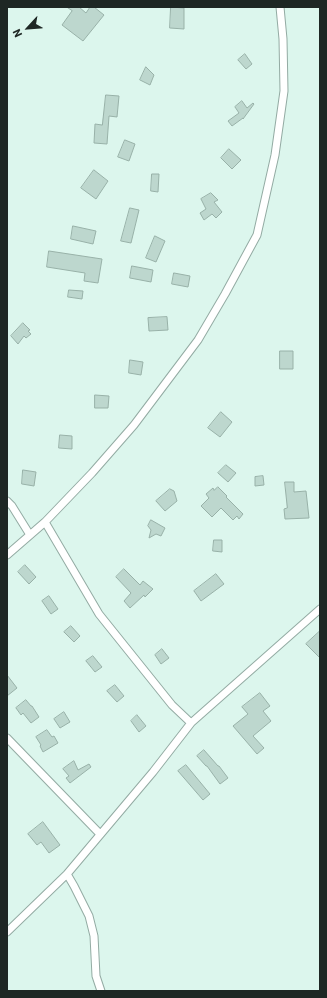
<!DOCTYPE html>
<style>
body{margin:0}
#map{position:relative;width:327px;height:998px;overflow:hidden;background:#dcf6ed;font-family:Barlow,sans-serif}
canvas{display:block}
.frame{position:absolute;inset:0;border:8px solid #1e2724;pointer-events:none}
.north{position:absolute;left:8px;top:8px;width:40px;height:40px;-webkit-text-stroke:3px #dcf6ed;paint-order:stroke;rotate:244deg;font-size:11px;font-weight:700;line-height:16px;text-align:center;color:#1e2724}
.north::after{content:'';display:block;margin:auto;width:14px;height:18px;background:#1e2724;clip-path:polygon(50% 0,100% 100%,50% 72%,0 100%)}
</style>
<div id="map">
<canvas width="327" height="998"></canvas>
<div class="frame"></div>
<div class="north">N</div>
</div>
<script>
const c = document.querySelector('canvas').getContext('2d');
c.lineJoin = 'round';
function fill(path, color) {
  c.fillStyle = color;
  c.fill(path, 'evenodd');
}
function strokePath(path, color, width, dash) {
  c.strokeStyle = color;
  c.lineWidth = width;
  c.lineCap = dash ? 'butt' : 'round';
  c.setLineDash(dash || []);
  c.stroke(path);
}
const building = new Path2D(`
 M 67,7 L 79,7 L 86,13 L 90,7 L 94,7 L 104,15 L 83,41 L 62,25 L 72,11 Z
 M 171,7 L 184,8 L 184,29 L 170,28 Z
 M 245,54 L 252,64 L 246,69 L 238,60 Z
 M 146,67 L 154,75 L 150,85 L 140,80 Z
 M 106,95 L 119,96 L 117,117 L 109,116 L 107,144 L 94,143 L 95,124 L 102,125 Z
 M 242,101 L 247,108 L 253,103 L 254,104 L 243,119 L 243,118 L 232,126 L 228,121 L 239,113 L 235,107 Z
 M 125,140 L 135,144 L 129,161 L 118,157 Z
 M 229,149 L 241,160 L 232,169 L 221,158 Z
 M 94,170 L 108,181 L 96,199 L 81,188 Z
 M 152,174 L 159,174 L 158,192 L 151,191 Z
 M 211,193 L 218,200 L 214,202 L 222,212 L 216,218 L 212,214 L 204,220 L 200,213 L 206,209 L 201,199 Z
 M 130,208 L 139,210 L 131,243 L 121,241 Z
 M 73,226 L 96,231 L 93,244 L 71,239 Z
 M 155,236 L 165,241 L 156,262 L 146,258 Z
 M 49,251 L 102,259 L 98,283 L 84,281 L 85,273 L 47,267 Z
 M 132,266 L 153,270 L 151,282 L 130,278 Z
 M 174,273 L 190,276 L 188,287 L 172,284 Z
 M 69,290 L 83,291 L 82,299 L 68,297 Z
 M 167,317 L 168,330 L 149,331 L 148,318 Z
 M 23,323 L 30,330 L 28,331 L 31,334 L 26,338 L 24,336 L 18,344 L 11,336 Z
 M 280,351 L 293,351 L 293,369 L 280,369 Z
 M 130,360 L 143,362 L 141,375 L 129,373 Z
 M 95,395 L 109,396 L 108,408 L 95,408 Z
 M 221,412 L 232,422 L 220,437 L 208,428 Z
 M 60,435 L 72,436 L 72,449 L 59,448 Z
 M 226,465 L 236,473 L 228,482 L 218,473 Z
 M 23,470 L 36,472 L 34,486 L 22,484 Z
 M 263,476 L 264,485 L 255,486 L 255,477 Z
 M 285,482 L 294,482 L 294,492 L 306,491 L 309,518 L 285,519 L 284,509 L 287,508 Z
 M 218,487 L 227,496 L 226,497 L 243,514 L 239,519 L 237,516 L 233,520 L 221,508 L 212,517 L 201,506 L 209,498 L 206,494 L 213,488 L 214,490 Z
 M 170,489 L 174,491 L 177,501 L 165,511 L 156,501 Z
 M 151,520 L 165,528 L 161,536 L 156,534 L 149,538 L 151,530 L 148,526 Z
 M 214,540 L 222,540 L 222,552 L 213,551 Z
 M 25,565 L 36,577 L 29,584 L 18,572 Z
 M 124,569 L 140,585 L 143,581 L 153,589 L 145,597 L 144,595 L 130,608 L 124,601 L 131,593 L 116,577 Z
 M 216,574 L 224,584 L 201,601 L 194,591 Z
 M 49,596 L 58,609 L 51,614 L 42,601 Z
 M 71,626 L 80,636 L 74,642 L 64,632 Z
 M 320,631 L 320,658 L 306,644 Z
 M 162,649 L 169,658 L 161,664 L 155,655 Z
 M 93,656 L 102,667 L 95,672 L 86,661 Z
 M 7,675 L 17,688 L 7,696 Z
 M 115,685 L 124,696 L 117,702 L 107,691 Z
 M 260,693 L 270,706 L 263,711 L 271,721 L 253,736 L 264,748 L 257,754 L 233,726 L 248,714 L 242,707 Z
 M 26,700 L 31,706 L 32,706 L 39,717 L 31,723 L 23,713 L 21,715 L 16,708 Z
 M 64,712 L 70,722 L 60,728 L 54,719 Z
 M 137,715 L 146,726 L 139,732 L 131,721 Z
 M 47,730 L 52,737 L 54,736 L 58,743 L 43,752 L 40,746 L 41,745 L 36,737 Z
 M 204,750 L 218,766 L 219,766 L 228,778 L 220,784 L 207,766 L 206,766 L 197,756 Z
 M 74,761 L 78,770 L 89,764 L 91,767 L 70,783 L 66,778 L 69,776 L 63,769 Z
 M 186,765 L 210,794 L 203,800 L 178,771 Z
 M 43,822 L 60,845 L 49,853 L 41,842 L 37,845 L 28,834 Z`);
fill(building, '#bdd7ce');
strokePath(building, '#98b1a8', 1);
const street = new Path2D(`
 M 7,501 L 12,506 L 30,535
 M 7,555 L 45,522
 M 191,723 L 172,705 L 99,614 L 45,522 L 92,473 L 134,425 L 198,340 L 225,294 L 257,235 L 275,155 L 284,91 L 283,39 L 280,7
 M 7,738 L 100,834
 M 67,874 L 74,886 L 89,916 L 94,936 L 96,976 L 101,991
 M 7,932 L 67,874 L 153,772 L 191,723 L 320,609`);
strokePath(street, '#93aba3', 9);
strokePath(street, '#fff', 7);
</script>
